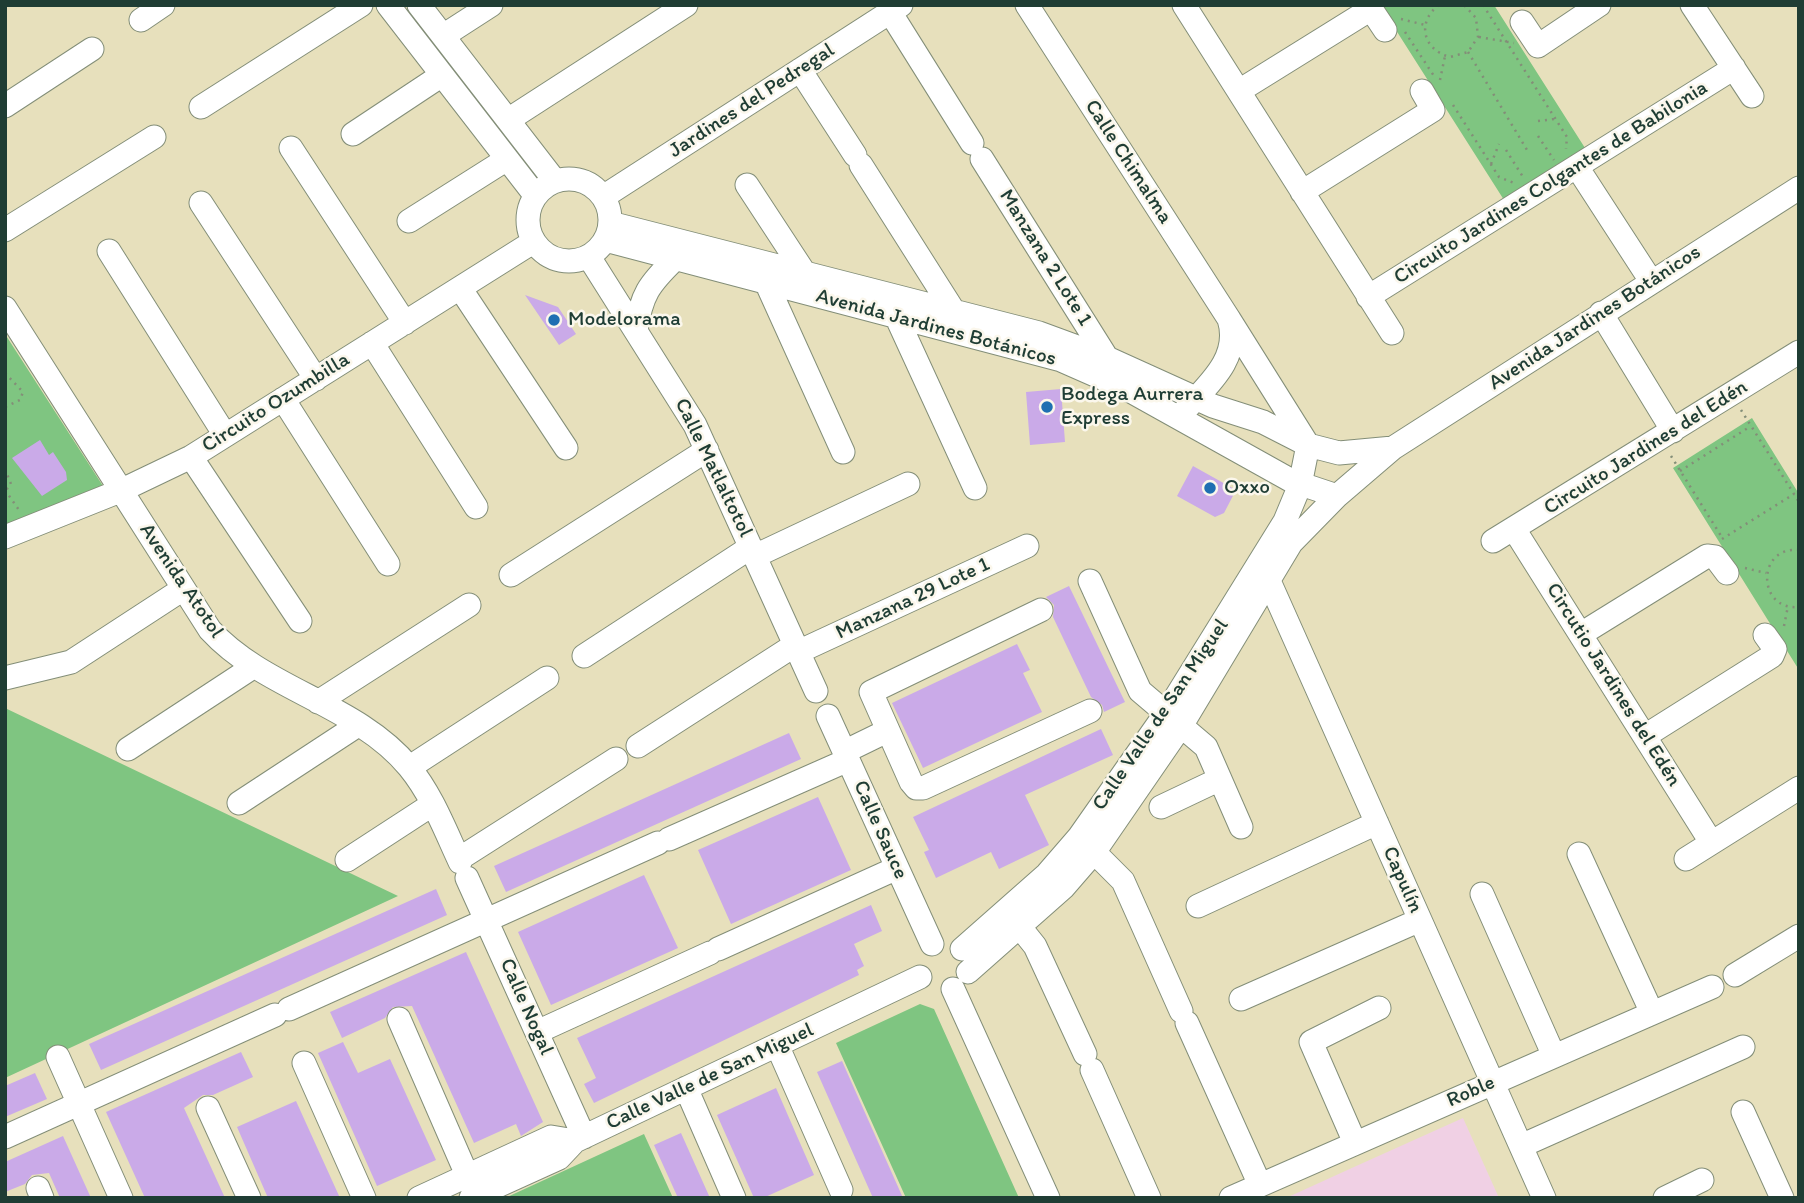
<!DOCTYPE html>
<meta charset="utf-8">
<style>
body{margin:0}
#map{position:relative;width:1804px;height:1203px;overflow:hidden;background:#e7e0bc;font-family:Itim,sans-serif}
canvas{display:block}
.frame{position:absolute;inset:0;border:7px solid #1f3d34;pointer-events:none}
</style>
<div id="map">
<canvas width="1804" height="1203"></canvas>
<div class="frame"></div>
</div>
<script>
const c = document.querySelector('canvas').getContext('2d');
c.lineJoin = 'round';
function fill(path, color) {
  c.fillStyle = color;
  c.fill(path, 'evenodd');
}
function strokePath(path, color, width, dash) {
  c.strokeStyle = color;
  c.lineWidth = width;
  c.lineCap = dash ? 'butt' : 'round';
  c.setLineDash(dash || []);
  c.stroke(path);
}
function drawText(font, color, halo, rows, align = 'center') {
  c.font = font + ' Itim,sans-serif';
  c.lineWidth = 5;
  c.setLineDash([]);
  c.textBaseline = 'middle';
  c.strokeStyle = halo;
  c.fillStyle = color;
  for (const [text, x, y, turn = 0] of rows) {
    c.save();
    c.translate(x, y);
    c.rotate((+turn || 0) * Math.PI / 180);
    c.textAlign = isNaN(turn) ? turn : align;
    if (halo) c.strokeText(text, 0, 0);
    c.fillText(text, 0, 0);
    c.restore();
  }
}
fill(new Path2D(`
 M 1463,1118 L 1499,1198 L 1286,1198 L 1354,1167 Z`), '#f0d0e4');
fill(new Path2D(`
 M 1380,5 L 1494,5 L 1585,148 L 1504,200 Z
 M 5,334 L 103,486 L 5,525 Z
 M 1752,418 L 1799,494 L 1799,670 L 1673,468 Z
 M 5,708 L 398,896 L 5,1078 Z
 M 920,1004 L 934,1009 L 1019,1198 L 906,1198 L 836,1043 Z
 M 644,1134 L 673,1198 L 505,1198 Z`), '#7fc581');
fill(new Path2D(`
 M 525,295 L 558,307 L 576,334 L 559,345 Z
 M 1061,389 L 1065,442 L 1030,445 L 1026,392 Z
 M 40,440 L 49,455 L 53,452 L 66,472 L 67,480 L 42,496 L 12,458 Z
 M 1193,466 L 1236,490 L 1224,513 L 1215,517 L 1177,496 Z
 M 1069,586 L 1125,702 L 1104,712 L 1102,705 L 1091,697 L 1053,617 L 1054,605 L 1046,597 Z
 M 1017,644 L 1030,670 L 1023,673 L 1042,712 L 923,768 L 892,703 Z
 M 1101,729 L 1113,755 L 1025,795 L 1049,845 L 999,869 L 991,852 L 936,878 L 924,852 L 929,850 L 913,817 Z
 M 789,733 L 801,759 L 506,892 L 494,866 Z
 M 818,797 L 851,870 L 731,924 L 698,850 Z
 M 644,875 L 678,948 L 551,1005 L 518,932 Z
 M 436,889 L 447,915 L 101,1070 L 89,1044 Z
 M 871,905 L 882,931 L 854,944 L 864,966 L 857,970 L 859,975 L 594,1103 L 584,1084 L 596,1078 L 577,1038 Z
 M 466,952 L 543,1122 L 521,1136 L 516,1124 L 474,1143 L 412,1006 L 393,1007 L 385,1018 L 342,1038 L 330,1012 Z
 M 343,1042 L 358,1073 L 390,1059 L 436,1160 L 377,1186 L 318,1053 Z
 M 241,1052 L 253,1077 L 213,1095 L 203,1095 L 184,1108 L 225,1198 L 145,1198 L 106,1112 Z
 M 842,1061 L 903,1198 L 873,1198 L 817,1072 Z
 M 35,1073 L 47,1099 L 5,1117 L 5,1086 Z
 M 776,1088 L 814,1175 L 763,1198 L 754,1198 L 717,1115 Z
 M 296,1101 L 340,1198 L 268,1198 L 237,1127 Z
 M 681,1133 L 710,1198 L 678,1198 L 654,1145 Z
 M 63,1136 L 91,1198 L 60,1198 L 49,1173 L 32,1175 L 25,1184 L 5,1192 L 5,1162 Z`), '#caaae8');
const minor = new Path2D(`
 M 388,5 L 535,195
 M 419,5 L 555,181
 M 1027,5 L 1229,319 C 1241,357 1209,384 1186,409
 M 1184,5 L 1392,333
 M 1692,5 L 1752,96
 M 890,12 L 972,143
 M 141,20 L 163,5
 M 1522,22 L 1538,46 L 1599,5
 M 443,36 L 491,5
 M 800,70 L 855,155
 M 1239,91 L 1371,9 L 1385,30
 M 5,106 L 92,49
 M 201,107 L 361,5
 M 508,120 L 686,5
 M 353,134 L 442,75
 M 291,148 L 405,323
 M 982,159 L 1107,358
 M 861,165 L 953,310
 M 1577,167 L 1651,281
 M528 220a41 41 0 1 1 82 0a41 41 0 1 1-82 0Z
 M 747,185 L 804,272
 M 1302,192 L 1433,110 L 1422,91
 M 603,197 L 901,5
 M 201,203 L 316,379
 M 409,221 L 507,159
 M 610,223 L 1039,333 L 1107,358 L 1213,406 L 1263,422 L 1308,445 L 1339,453 L 1393,448
 M 5,230 L 154,137
 M 605,240 L 1061,360 L 1127,389 L 1292,481 L 1337,496 L 1393,448 L 1799,188
 M 109,251 L 225,435
 M 589,257 L 695,425 L 816,691
 M 766,282 L 843,452
 M 460,288 L 566,448
 M 1368,297 L 1734,68
 M 5,308 L 210,630 C 265,690 357,704 409,767 C 432,795 445,830 460,862
 M 1601,313 L 1673,431
 M 896,316 L 975,488
 M 636,331 C 641,295 649,284 675,259
 M 372,343 L 476,507
 M 283,399 L 388,564
 M 191,457 L 300,621
 M 1514,529 L 1711,842
 M 5,537 L 120,491 L 191,457 L 533,242
 M 1493,541 L 1799,352
 M 755,556 L 908,484
 M 1261,563 L 1544,1198
 M 511,575 L 707,450
 M 1090,581 L 1140,691 L 1206,747 L 1241,827
 M 1041,610 L 871,692 L 911,782 L 916,788 L 923,788 L 1090,711
 M 1581,634 L 1707,556 L 1715,557 L 1727,573
 M 798,652 L 1027,546
 M 584,656 L 751,547
 M 5,678 L 71,662 L 183,589
 M 318,702 L 469,605
 M 828,716 L 932,944
 M 1645,736 L 1772,656 L 1775,649 L 1765,635
 M 638,746 L 795,645
 M 128,749 L 253,667
 M 844,752 L 887,731
 M 410,767 L 547,678
 M 239,803 L 358,725
 M 1161,807 L 1220,779
 M 669,839 L 848,760
 M 1085,843 L 1123,881 L 1181,1011
 M 1579,854 L 1652,1013
 M 459,859 L 616,759
 M 1686,859 L 1799,788
 M 347,860 L 433,804
 M 467,878 L 584,1137
 M 1482,894 L 1554,1056
 M 1198,906 L 1377,823
 M 1011,916 L 1035,946 L 1085,1054
 M 718,949 L 897,868
 M 962,949 L 1047,874 L 1079,837 L 1166,713 L 1285,521 L 1300,485 L 1308,445 L 1229,319
 M 968,972 L 1063,888 L 1095,851 L 1181,726 L 1291,543 L 1337,496
 M 1735,975 L 1799,936
 M 953,989 L 1048,1198
 M 1241,999 L 1420,920
 M 289,1009 L 658,843
 M 399,1019 L 467,1175
 M 1187,1023 L 1260,1185
 M 537,1032 L 710,953
 M 777,1045 L 841,1190
 M 58,1057 L 121,1198
 M 304,1063 L 364,1198
 M 1092,1070 L 1149,1198
 M 686,1088 L 734,1198
 M 208,1108 L 249,1198
 M 1743,1112 L 1782,1198
 M 5,1137 L 275,1015
 M 1355,1143 L 1311,1042 L 1379,1008
 M 1521,1146 L 1743,1047
 M 38,1188 L 42,1198
 M 419,1198 L 551,1137 L 575,1141
 M 471,1198 L 559,1158 L 575,1141 L 920,977
 M 1231,1198 L 1712,987
 M 1665,1198 L 1702,1180`);
strokePath(minor, '#838e78', 25);
strokePath(new Path2D(`
 M 1439,5 C 1416,22 1423,50 1450,57 L 1468,52 L 1478,37 L 1476,18 L 1464,5
 M 1483,5 L 1567,137 L 1566,149
 M 1401,19 L 1425,25
 M 1405,32 L 1434,76
 M 1479,37 L 1514,43
 M 1468,52 L 1527,150
 M 1440,80 L 1445,56
 M 1453,105 L 1499,177 L 1514,183
 M 1538,121 L 1555,119
 M 1538,136 L 1554,160
 M 1506,150 L 1523,177
 M 1491,164 L 1499,144
 M 5,373 L 23,392 L 20,400 L 5,407
 M 1741,410 L 1799,502
 M 1671,456 L 1723,539
 M 5,469 L 11,484 L 6,490
 M 1680,471 L 1751,426
 M 5,490 L 19,510
 M 1722,539 L 1794,494
 M 1799,550 C 1756,546 1757,611 1799,607
 M 1745,568 L 1766,573
 M 1784,626 L 1788,606`), '#838e78', 2.5, [2, 5]);
strokePath(minor, '#fff', 23);
for (const [x, y, r, color] of [
 [554,320,7,"#1f6fb2"],
 [1047,407,7,"#1f6fb2"],
 [1210,488,7,"#1f6fb2"]
]) {
  const dot = new Path2D();
  dot.arc(x, y, r, 0, 2 * Math.PI);
  c.fillStyle = color;
  c.fill(dot);
  strokePath(dot, '#fbf7ec', 2.5);
}
drawText('21px', '#1f3d34', '#fbf7ec', [
 ["Jardines del Pedregal",752,101,-33],
 ["Calle Chimalma",1128,162,57],
 ["Circuito Jardines Colgantes de Babilonia",1551,183,-32],
 ["Manzana 2 Lote 1",1045,258,58],
 ["Avenida Jardines Botánicos",1595,318,-33],
 ["Avenida Jardines Botánicos",936,328,15],
 ["Circuito Ozumbilla",276,403,-32],
 ["Circuito Jardines del Edén",1646,448,-32],
 ["Calle Matlaltotol",713,468,64],
 ["Avenida Atotol",181,581,56],
 ["Manzana 29 Lote 1",913,599,-25],
 ["Circutio Jardines del Edén",1613,685,58],
 ["Calle Valle de San Miguel",1161,715,-56],
 ["Calle Sauce",880,830,66],
 ["Capulín",1402,880,66],
 ["Calle Nogal",526,1007,66],
 ["Calle Valle de San Miguel",710,1077,-25],
 ["Roble",1471,1092,-24]
]);
drawText('21px', '#1f3d34', '#fbf7ec', [
 ["Modelorama",568,320],
 ["Bodega Aurrera",1061,395],
 ["Express",1061,419],
 ["Oxxo",1224,488]
], 'left');
</script>
